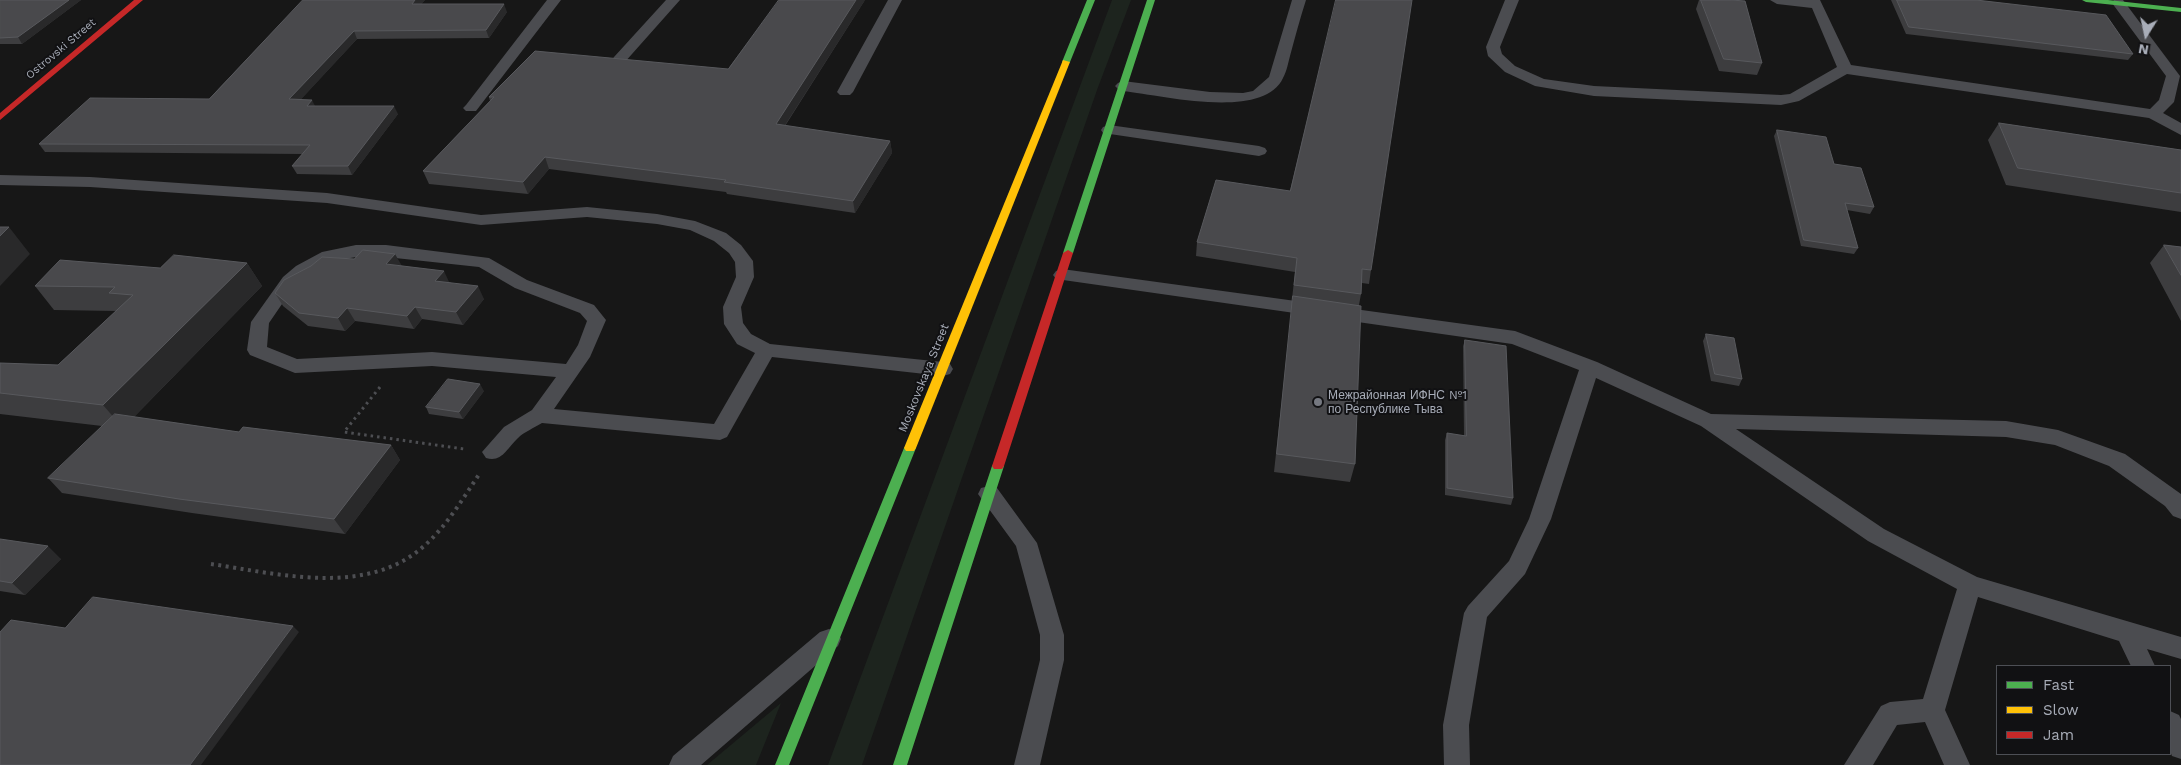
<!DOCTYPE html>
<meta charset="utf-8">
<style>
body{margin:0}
#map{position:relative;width:2181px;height:765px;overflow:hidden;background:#171717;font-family:"Work Sans",sans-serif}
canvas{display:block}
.legend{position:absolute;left:1996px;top:665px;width:175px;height:90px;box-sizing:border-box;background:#111113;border:1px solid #4d4f55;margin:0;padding:6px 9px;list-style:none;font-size:15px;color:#a8adb8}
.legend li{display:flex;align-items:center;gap:10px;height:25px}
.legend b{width:25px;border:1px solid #4d4f55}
.north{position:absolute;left:2121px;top:10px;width:50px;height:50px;-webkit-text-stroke:4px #111113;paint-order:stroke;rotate:190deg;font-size:14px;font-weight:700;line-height:20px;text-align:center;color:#a8adb8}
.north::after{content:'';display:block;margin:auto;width:18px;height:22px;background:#a8adb8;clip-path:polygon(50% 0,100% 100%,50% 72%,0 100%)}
</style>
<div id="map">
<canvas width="2181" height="765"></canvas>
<ul class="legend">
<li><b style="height:6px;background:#4caf50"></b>Fast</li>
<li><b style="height:6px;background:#ffc107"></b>Slow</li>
<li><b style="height:6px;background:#c62828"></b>Jam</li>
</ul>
<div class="north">N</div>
</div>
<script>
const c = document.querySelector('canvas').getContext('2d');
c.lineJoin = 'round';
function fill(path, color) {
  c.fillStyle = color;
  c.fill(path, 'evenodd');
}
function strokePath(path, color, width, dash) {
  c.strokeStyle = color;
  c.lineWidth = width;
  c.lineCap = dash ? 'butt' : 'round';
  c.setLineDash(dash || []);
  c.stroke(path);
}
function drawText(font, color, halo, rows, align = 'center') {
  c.font = font + ' "Work Sans",sans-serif';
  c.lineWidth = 4;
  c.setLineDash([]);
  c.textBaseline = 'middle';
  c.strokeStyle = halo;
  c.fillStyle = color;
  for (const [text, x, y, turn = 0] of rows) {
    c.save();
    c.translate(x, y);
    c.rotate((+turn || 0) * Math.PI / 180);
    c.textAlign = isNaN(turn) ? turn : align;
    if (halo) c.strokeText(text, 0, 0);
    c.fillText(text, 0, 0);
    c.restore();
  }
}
fill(new Path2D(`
 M 1112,0 L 1131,0 L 1097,90 L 862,765 L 828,765 Z
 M 781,703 L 756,765 L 707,765 Z`), '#1d241e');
strokePath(new Path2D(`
 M 380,387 L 344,432 L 464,449`), '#4d4e52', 3, [2.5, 4]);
strokePath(new Path2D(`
 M 211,564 C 279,574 367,597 424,546 C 447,526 463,498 480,473`), '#4d4e52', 4, [3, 4.5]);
fill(new Path2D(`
 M 547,0 L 561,0 L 476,111 L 466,111 L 463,108 L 466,105 Z
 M 666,0 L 680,0 L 624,63 L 614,63 L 612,60 L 614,57 Z
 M 888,0 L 902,0 L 853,92 L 850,95 L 840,95 L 837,92 Z
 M 1292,0 L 1306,0 C 1300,19 1295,37 1290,56 C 1288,63 1287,71 1283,78 C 1263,121 1161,95 1123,91 L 1118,89 L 1115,86 L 1118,83 L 1123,81 L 1210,92 L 1243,93 L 1253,91 L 1269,77 Z
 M 1505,0 L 1519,0 L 1500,47 L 1502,54 L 1515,66 L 1544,79 L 1594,86 L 1781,95 L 1790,94 L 1837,67 L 1812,8 L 1777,4 L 1770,0 L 1820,0 L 1851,65 L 2150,109 L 2159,100 L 2166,76 L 2112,3 L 2114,0 L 2123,0 L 2180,76 L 2174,102 L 2163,113 L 2181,123 L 2181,135 L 2149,118 L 1847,74 L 1799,101 L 1781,105 L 1594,96 L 1535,86 L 1505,72 L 1488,56 L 1486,47 Z
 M 1109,125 L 1259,146 L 1265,148 L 1267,151 L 1265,154 L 1259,156 L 1103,133 L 1101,130 L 1103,127 Z
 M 0,175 L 90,177 L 327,193 L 481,215 L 587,207 L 657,214 L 695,221 L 726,233 L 741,245 L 753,261 L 754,277 L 741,307 L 743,323 L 751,334 L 770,344 L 943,362 L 950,364 L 953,369 L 950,374 L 943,376 L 772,357 L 727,437 L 720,440 L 542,423 C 534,428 524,432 518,438 C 507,448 502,463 486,458 L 482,452 L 504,427 L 532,410 L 556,377 L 432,366 L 295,373 L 250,355 L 247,350 L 251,322 L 283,277 L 296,266 L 322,252 L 356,245 L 386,245 L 489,258 L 527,280 L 594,305 L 606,320 L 590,357 L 554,409 L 714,424 L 755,353 L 737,344 L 724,324 L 723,307 L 736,277 L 735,262 L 729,253 L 714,241 L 690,230 L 657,224 L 587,217 L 481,225 L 327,203 L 90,187 L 0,185 ZM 356,257 L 386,257 L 479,267 L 515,288 L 580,313 L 587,321 L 578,345 L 566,364 L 432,352 L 297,359 L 267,347 L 269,323 L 295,285 L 308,274 L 333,261 Z
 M 1062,269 L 1515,331 L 1597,362 L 1711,414 L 2006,421 L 2058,430 L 2125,454 L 2181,494 L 2181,519 L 2173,516 L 2165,506 L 2109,466 L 2055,445 L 2006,437 L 1736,429 L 1884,529 L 1977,577 L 2181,637 L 2181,659 L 2147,649 L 2155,666 L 2131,666 L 2119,641 L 1978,597 L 1945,710 L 1970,765 L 1944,765 L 1925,722 L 1897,725 L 1873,765 L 1844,765 L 1881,706 L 1890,702 L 1923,699 L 1957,589 L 1868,541 L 1701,426 L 1596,378 L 1551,519 L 1525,574 L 1487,617 L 1469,725 L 1470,765 L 1444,765 L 1443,725 L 1464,613 L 1468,606 L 1509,561 L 1529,519 L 1579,370 L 1512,344 L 1056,279 L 1053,275 L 1056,271 Z
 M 989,486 L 997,488 L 1037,543 L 1064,635 L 1064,660 L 1040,765 L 1014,765 L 1040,660 L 1040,635 L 1016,546 L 978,494 L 981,488 Z
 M 829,629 L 838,632 L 841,639 L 838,646 L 701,765 L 669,765 L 673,756 L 820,632 Z
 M 2170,711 L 2179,715 L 2181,719 L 2181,759 L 2172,756 L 2170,751 Z`), '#4b4c50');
fill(new Path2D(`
 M 1087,0 L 1095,0 L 1070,62 L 1063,64 L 1062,62 Z
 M 1147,0 L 1155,0 L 1073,253 L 1068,256 L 1064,255 L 1063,253 Z
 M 2082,0 L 2108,0 L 2181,8 L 2181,12 L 2086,2 Z
 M 910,444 L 914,445 L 916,448 L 789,765 L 775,765 L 904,448 L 906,445 Z
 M 998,461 L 1002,463 L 1004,466 L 907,765 L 893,765 L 992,466 L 994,463 Z`), '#4caf50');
fill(new Path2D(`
 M 1063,60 L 1070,62 L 916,448 L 914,451 L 906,451 L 904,448 Z`), '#ffc107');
fill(new Path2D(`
 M 134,0 L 143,0 L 0,120 L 0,113 Z
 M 1068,250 L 1073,253 L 1004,466 L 1002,469 L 994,469 L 992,466 L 1063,253 Z`), '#c62828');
fill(new Path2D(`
 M 0,0 L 81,0 L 22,44 L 0,44 Z
 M 303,0 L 425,0 L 421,4 L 507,12 L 489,38 L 357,39 L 301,99 L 315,106 L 398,114 L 352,175 L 297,174 L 292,166 L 303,154 L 45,152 L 39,144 L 209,99 Z
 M 865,0 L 785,126 L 890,141 L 892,153 L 855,213 L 727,194 L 726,192 L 549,169 L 528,194 L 429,184 L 423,171 L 490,101 L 489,97 L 728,69 Z
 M 1699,0 L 1731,0 L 1762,63 L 1757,75 L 1719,71 L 1696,9 Z
 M 1891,0 L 1976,0 L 2133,54 L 2128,60 L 1906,34 Z
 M 1999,123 L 2181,150 L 2181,212 L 2006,185 L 1988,140 Z
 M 1777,130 L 1874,207 L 1870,214 L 1847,210 L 1858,248 L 1854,254 L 1801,246 L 1774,136 Z
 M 1290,191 L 1371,270 L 1369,284 L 1362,283 L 1361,294 L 1359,305 L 1355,464 L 1350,482 L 1274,472 L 1291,314 L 1293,299 L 1292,299 L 1295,272 L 1196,256 L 1197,242 Z
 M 2164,245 L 2181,247 L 2181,321 L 2150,263 Z
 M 247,263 L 262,286 L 134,417 L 239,432 L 391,445 L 400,460 L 345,534 L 192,513 L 62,493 L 48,478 L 102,426 L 0,414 L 0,363 L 58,365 L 117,311 L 54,310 L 35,286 L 160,268 Z
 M 401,266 L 449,282 L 484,299 L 463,325 L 422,319 L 414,329 L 355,321 L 345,331 L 308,326 L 283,306 L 275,293 Z
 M 1706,334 L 1742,379 L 1739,386 L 1711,381 L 1703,341 Z
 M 1465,340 L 1513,498 L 1511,505 L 1445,495 L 1445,440 L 1447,433 L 1464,436 L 1463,346 Z
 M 484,391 L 463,419 L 429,414 L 426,407 Z
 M 0,539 L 61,559 L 25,595 L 0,591 Z`), '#3d3d3f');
fill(new Path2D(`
 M 69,0 L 81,0 L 22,44 L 18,37 Z
 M 415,0 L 425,0 L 415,12 L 412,4 Z
 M 856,0 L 865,0 L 778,136 L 776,124 Z
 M 504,4 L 507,12 L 489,38 L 486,30 Z
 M 354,31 L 357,39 L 294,107 L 289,99 Z
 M 312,100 L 316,108 L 307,106 Z
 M 394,106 L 398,114 L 352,175 L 348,166 Z
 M 890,141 L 892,153 L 855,213 L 853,201 Z
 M 545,157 L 549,169 L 528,194 L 523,182 Z
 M 9,227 L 30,254 L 0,286 L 0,236 Z
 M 395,254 L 402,266 L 386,264 Z
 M 247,263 L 262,286 L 123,428 L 103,405 Z
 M 444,271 L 450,284 L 435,281 Z
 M 478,286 L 484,299 L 463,325 L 456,312 Z
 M 415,307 L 422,319 L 414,329 L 407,316 Z
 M 347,308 L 355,321 L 345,331 L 338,318 Z
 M 480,384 L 484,391 L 463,419 L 459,412 Z
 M 391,445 L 400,460 L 345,534 L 334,519 Z
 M 48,546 L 61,559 L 25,595 L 12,583 Z
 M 293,626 L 299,632 L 201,765 L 190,765 Z`), '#29292a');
const building = new Path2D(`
 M 0,0 L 69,0 L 18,37 L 0,38 Z
 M 303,0 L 415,0 L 412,4 L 504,4 L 486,30 L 354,31 L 289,99 L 312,100 L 307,106 L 394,106 L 348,166 L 292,166 L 310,145 L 39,144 L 90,98 L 209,99 Z
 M 779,0 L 856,0 L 776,124 L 890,141 L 853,201 L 724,182 L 726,180 L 545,157 L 523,182 L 423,171 L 494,97 L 489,97 L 535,51 L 728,69 Z
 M 1336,0 L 1412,0 L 1371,270 L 1362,269 L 1361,294 L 1294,285 L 1297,258 L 1197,242 L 1216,180 L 1290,191 Z
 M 1701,0 L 1731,0 L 1745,1 L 1762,63 L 1724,59 Z
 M 1897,0 L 1976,0 L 2106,15 L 2133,54 L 1909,27 Z
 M 1999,123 L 2181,150 L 2181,193 L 2018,168 Z
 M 1777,130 L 1826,137 L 1834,164 L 1861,168 L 1874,207 L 1845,203 L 1858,248 L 1804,240 Z
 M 0,227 L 9,227 L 0,236 Z
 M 2164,245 L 2181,247 L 2181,275 Z
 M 363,250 L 395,254 L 386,264 L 444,271 L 435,281 L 478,286 L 456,312 L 415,307 L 407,316 L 347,308 L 338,318 L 299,313 L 275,293 L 284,280 L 311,266 L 322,257 L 354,259 Z
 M 174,255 L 247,263 L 103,405 L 0,393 L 0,363 L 58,365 L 133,295 L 109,293 L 115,287 L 35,286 L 60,260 L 160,268 Z
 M 1293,296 L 1361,306 L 1355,464 L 1277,454 Z
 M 1706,334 L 1734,338 L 1742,379 L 1715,374 Z
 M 1465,340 L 1506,346 L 1513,498 L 1447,488 L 1447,433 L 1466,436 Z
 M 448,379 L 480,384 L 459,412 L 426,407 Z
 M 115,414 L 239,432 L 243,427 L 391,445 L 334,519 L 179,499 L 48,478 Z
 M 0,539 L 48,546 L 12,583 L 0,581 Z
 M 93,597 L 293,626 L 190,765 L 0,765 L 0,632 L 11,620 L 65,628 Z`);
fill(building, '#49494c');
strokePath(building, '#58595d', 1);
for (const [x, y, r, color] of [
 [1318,402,5,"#757880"]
]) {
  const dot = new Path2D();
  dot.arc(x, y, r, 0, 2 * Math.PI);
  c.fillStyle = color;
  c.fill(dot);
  strokePath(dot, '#111113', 2);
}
drawText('11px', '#a8adb8', '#111113', [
 ["Ostrovski Street",61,49,-40]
]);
drawText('12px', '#a8adb8', '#111113', [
 ["Moskovskaya Street",924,378,-68]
]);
drawText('12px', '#a8adb8', '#111113', [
 ["Межрайонная ИФНС №1",1328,395],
 ["по Республике Тыва",1328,409]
], 'left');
</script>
